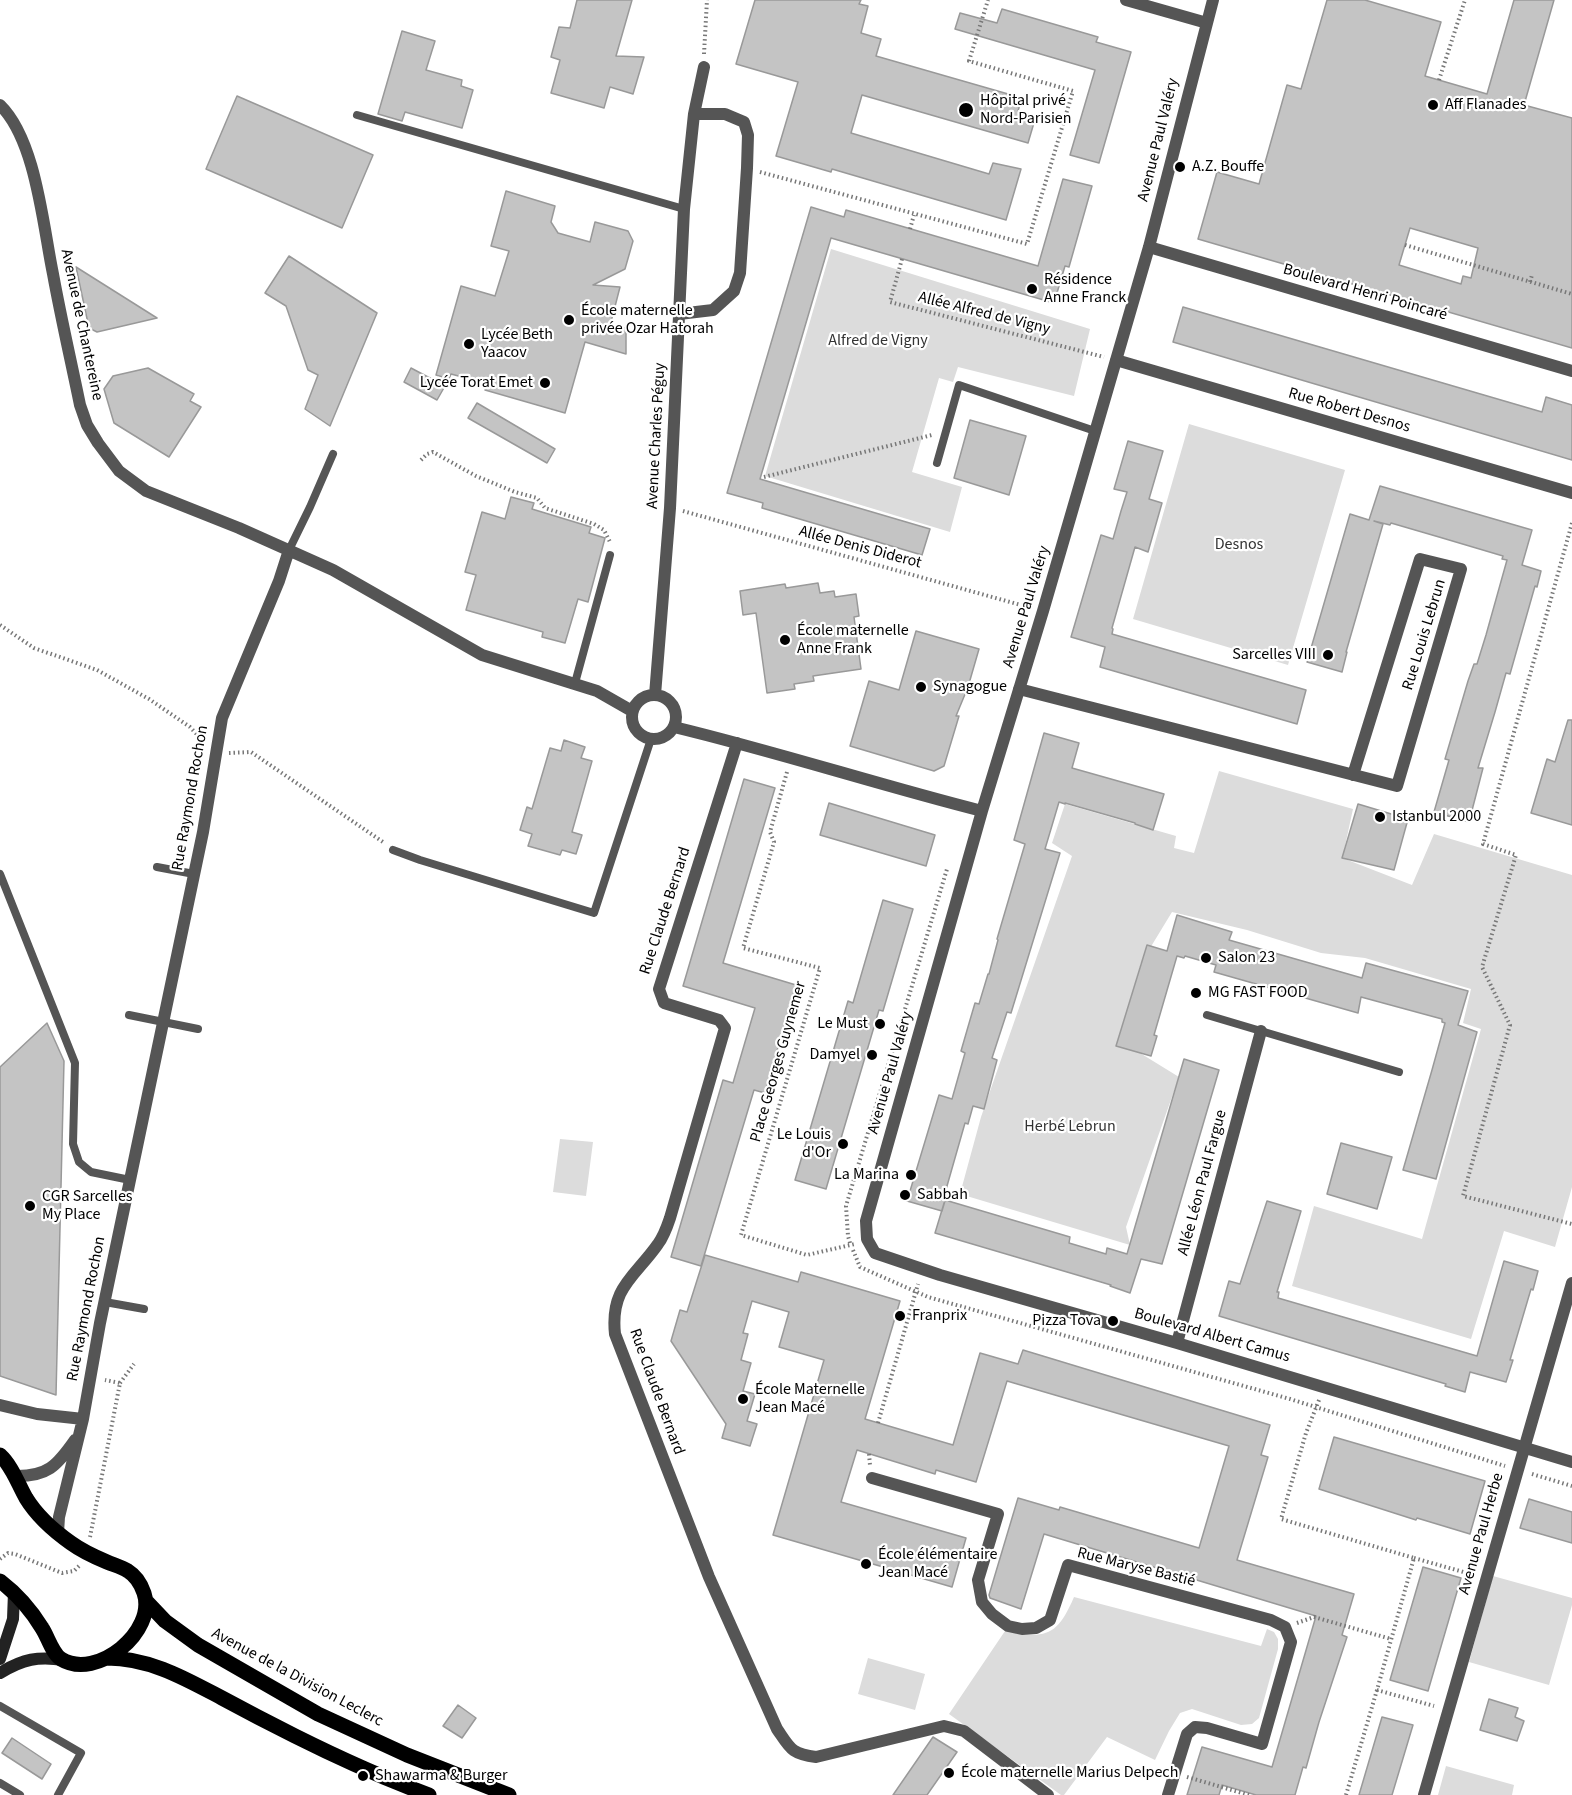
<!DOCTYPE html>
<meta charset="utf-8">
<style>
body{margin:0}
canvas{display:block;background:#fff}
</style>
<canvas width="1572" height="1795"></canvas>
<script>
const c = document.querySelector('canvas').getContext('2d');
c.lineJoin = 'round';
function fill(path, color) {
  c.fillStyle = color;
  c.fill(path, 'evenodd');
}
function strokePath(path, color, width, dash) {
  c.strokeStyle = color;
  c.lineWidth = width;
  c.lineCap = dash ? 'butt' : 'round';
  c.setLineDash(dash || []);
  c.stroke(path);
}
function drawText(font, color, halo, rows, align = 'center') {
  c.font = font + ' "Source Sans 3",sans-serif';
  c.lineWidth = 4.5;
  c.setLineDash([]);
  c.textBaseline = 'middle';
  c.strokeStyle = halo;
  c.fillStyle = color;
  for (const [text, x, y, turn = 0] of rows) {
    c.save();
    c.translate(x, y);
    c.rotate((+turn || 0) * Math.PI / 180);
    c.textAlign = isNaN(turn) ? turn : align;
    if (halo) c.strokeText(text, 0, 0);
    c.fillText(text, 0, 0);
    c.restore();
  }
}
fill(new Path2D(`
 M 831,249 L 1090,329 L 1074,396 L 958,367 L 953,382 L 939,378 L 912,472 L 962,487 L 950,532 L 765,476 Z
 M 1189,424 L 1345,470 L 1288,665 L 1133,619 Z
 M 1219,771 L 1353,809 L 1343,855 L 1345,859 L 1412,885 L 1434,834 L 1572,875 L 1572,1187 L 1555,1247 L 1504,1231 L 1471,1339 L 1292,1286 L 1314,1206 L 1422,1239 L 1481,1029 L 1463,1023 L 1471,989 L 1365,958 L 1321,953 L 1247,930 L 1172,912 L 1141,963 L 1117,1045 L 1140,1053 L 1179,1077 L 1126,1227 L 1130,1245 L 960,1194 L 981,1117 L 1072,856 L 1052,843 L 1065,804 L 1176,836 L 1174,848 L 1194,853 Z
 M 560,1139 L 593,1142 L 586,1196 L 553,1192 Z
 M 1493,1576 L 1572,1598 L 1572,1605 L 1549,1685 L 1469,1662 Z
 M 1074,1597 L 1261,1646 L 1267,1629 L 1274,1632 L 1278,1639 L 1278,1649 L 1259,1718 L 1252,1724 L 1241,1725 L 1192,1709 L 1180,1713 L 1169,1731 L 1155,1760 L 1107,1737 L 1064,1795 L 1061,1795 L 949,1714 L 1005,1631 C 1045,1639 1057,1637 1074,1597 Z
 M 868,1658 L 925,1674 L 915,1710 L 858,1694 Z
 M 1446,1766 L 1514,1785 L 1512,1795 L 1438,1795 Z`), '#dcdcdc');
const building = new Path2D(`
 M 577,0 L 632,0 L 616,56 L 644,57 L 633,94 L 610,87 L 604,108 L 551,93 L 560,60 L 551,57 L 559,27 L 570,28 Z
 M 755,0 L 861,0 L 859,4 L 868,6 L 861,33 L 881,39 L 876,56 L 1022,98 L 1018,111 L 1036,116 L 1028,143 L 862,95 L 851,133 L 989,174 L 993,163 L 1021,169 L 1006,220 L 832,169 L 831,172 L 776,156 L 798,82 L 736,64 Z
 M 1327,0 L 1365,0 L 1441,22 L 1425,76 L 1487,94 L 1514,0 L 1554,0 L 1524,105 L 1572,118 L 1572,348 L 1198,239 L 1217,172 L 1259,184 L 1287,85 L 1301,89 ZM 1410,228 L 1478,248 L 1471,278 L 1463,276 L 1461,284 L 1399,265 Z
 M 1002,9 L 1098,37 L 1096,42 L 1131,52 L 1099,163 L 1070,155 L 1095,70 L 955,29 L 960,13 L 997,23 Z
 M 402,31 L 435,41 L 426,70 L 462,80 L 461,86 L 473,90 L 462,128 L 405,112 L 402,121 L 378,114 Z
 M 237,96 L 373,155 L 342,228 L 206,169 Z
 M 1063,179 L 1092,186 L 1069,267 L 1065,266 L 1054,303 L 831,238 L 760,479 L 930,529 L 922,555 L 762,508 L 763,503 L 727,493 L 811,207 L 844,217 L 846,210 L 1038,266 Z
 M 506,191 L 555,206 L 551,222 L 558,233 L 590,242 L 595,222 L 628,231 L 633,241 L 625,269 L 593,285 L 620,287 L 610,326 L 626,328 L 626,354 L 585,342 L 565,413 L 485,390 L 488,384 L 451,374 L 449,379 L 436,375 L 461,286 L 495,296 L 509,251 L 491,246 Z
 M 289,256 L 377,313 L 330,426 L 305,409 L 318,375 L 308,370 L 286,306 L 265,293 Z
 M 76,267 L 157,318 L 97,332 L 89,328 Z
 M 1183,307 L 1542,412 L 1546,397 L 1572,405 L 1572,460 L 1173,342 Z
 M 148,368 L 194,394 L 190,401 L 201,407 L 169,457 L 114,423 L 104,389 L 113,376 Z
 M 411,368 L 445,386 L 437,400 L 404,382 Z
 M 477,403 L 555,449 L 547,463 L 468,418 Z
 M 970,420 L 1026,436 L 1009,495 L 954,478 Z
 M 1128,441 L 1163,451 L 1149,499 L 1162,503 L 1148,552 L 1135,547 L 1112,628 L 1113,629 L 1112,634 L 1306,690 L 1297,724 L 1100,667 L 1105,647 L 1071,637 L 1101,535 L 1113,539 L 1121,511 L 1127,492 L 1114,489 Z
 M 1380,486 L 1532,530 L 1522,565 L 1541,571 L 1537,587 L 1535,586 L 1510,674 L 1506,673 L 1495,712 L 1478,768 L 1483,768 L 1469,822 L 1434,812 L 1449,760 L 1445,759 L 1468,681 L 1474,664 L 1477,664 L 1486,635 L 1507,560 L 1502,559 L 1503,556 L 1439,537 L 1391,523 L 1390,525 L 1374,521 L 1383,524 L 1346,652 L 1347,652 L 1342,672 L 1307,662 L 1350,514 L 1369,520 Z
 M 511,497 L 534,503 L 532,509 L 591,527 L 589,533 L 605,538 L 588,602 L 578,599 L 565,643 L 542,637 L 543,632 L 466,610 L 476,575 L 465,572 L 482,512 L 505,519 Z
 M 818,583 L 820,593 L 834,591 L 835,597 L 856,594 L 859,616 L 854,617 L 861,669 L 813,676 L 814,681 L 794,684 L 795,689 L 767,693 L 756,613 L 743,615 L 740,591 L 785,584 L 786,588 Z
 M 916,631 L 979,649 L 968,687 L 956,716 L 959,716 L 944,766 L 934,771 L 850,746 L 869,681 L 899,690 Z
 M 1568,720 L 1572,720 L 1572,825 L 1531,813 L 1547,759 L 1555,762 Z
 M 1044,733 L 1079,743 L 1072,768 L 1164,794 L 1153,830 L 1135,824 L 1135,823 L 1065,803 L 1065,804 L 1059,802 L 1045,849 L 1060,853 L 1011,1013 L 1007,1012 L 992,1058 L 997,1060 L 984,1109 L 973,1106 L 968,1124 L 965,1123 L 945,1193 L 947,1194 L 942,1211 L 907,1201 L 939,1095 L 952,1099 L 965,1053 L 961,1051 L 970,1020 L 975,1003 L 979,1004 L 988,974 L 989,974 L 998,940 L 997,939 L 1025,844 L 1014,840 Z
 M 564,740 L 585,747 L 581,758 L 592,761 L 572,832 L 582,835 L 576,854 L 562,850 L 560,855 L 528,846 L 532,834 L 520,830 L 527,807 L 532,809 L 550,748 L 561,751 Z
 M 744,779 L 775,788 L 723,963 L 796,985 L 765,1093 L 754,1090 L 701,1266 L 671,1257 L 723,1080 L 733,1083 L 755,1008 L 683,986 Z
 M 829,803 L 935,835 L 926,866 L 820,835 Z
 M 1358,804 L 1408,819 L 1394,870 L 1342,858 Z
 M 883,900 L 913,909 L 883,1011 L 879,1010 L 826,1189 L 795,1180 L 848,1001 L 853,1003 Z
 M 1177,915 L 1232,932 L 1229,940 L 1362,978 L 1366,963 L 1468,991 L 1458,1025 L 1477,1032 L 1436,1179 L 1403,1170 L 1432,1070 L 1445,1023 L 1442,1022 L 1442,1019 L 1361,997 L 1358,1013 L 1214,972 L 1216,965 L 1185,956 L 1184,958 L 1177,956 L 1154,1035 L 1157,1036 L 1151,1056 L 1116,1046 L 1147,945 L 1167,951 Z
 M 47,1023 L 64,1061 L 56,1395 L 0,1376 L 0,1067 Z
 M 1184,1059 L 1219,1070 L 1162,1264 L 1141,1259 L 1130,1293 L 1110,1286 L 1111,1285 L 935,1233 L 945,1200 L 1070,1237 L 1069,1243 L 1106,1254 L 1107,1248 L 1127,1254 Z
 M 1341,1143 L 1392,1157 L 1377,1209 L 1327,1194 Z
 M 1267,1201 L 1301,1211 L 1277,1292 L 1279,1292 L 1278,1298 L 1477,1356 L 1504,1261 L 1538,1271 L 1533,1290 L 1531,1289 L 1510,1360 L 1513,1360 L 1506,1382 L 1470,1372 L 1465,1392 L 1445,1386 L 1446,1384 L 1219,1316 L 1229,1281 L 1240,1284 Z
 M 705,1255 L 798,1282 L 801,1272 L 900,1301 L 865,1419 L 953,1445 L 980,1353 L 1018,1364 L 1023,1350 L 1270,1425 L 1261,1455 L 1268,1457 L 1237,1560 L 1354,1594 L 1342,1635 L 1347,1637 L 1319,1722 L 1306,1768 L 1303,1767 L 1295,1795 L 1256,1795 L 1222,1785 L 1219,1795 L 1187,1795 L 1202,1747 L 1272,1767 L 1316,1616 L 1044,1534 L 1021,1609 L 990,1598 L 989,1595 L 1018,1498 L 1059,1510 L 1060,1507 L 1199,1548 L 1229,1446 L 1007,1381 L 976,1482 L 936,1470 L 935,1474 L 857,1450 L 841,1502 L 966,1538 L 952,1587 L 773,1535 L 824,1360 L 779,1347 L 789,1312 L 752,1301 L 743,1333 L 748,1334 L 741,1360 L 751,1363 L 743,1391 L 755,1394 L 747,1421 L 757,1424 L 750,1446 L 722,1438 L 726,1424 L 671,1341 L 680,1310 L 687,1312 Z
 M 1334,1437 L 1485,1481 L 1470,1534 L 1417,1518 L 1416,1520 L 1319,1489 Z
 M 1529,1499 L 1572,1512 L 1572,1543 L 1520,1528 Z
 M 1423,1567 L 1461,1578 L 1428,1691 L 1390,1680 Z
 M 1489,1699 L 1518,1708 L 1515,1717 L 1524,1721 L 1517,1741 L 1480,1730 Z
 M 458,1705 L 476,1718 L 462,1738 L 443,1726 Z
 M 1382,1717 L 1413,1725 L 1392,1795 L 1359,1795 Z
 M 933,1737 L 957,1752 L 927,1795 L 893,1795 Z
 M 12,1738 L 51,1764 L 42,1779 L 2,1753 Z`);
fill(building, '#c4c4c4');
strokePath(building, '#999', 1.5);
strokePath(new Path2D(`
 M 704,54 L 707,0
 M 1439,80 L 1465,0
 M 760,172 L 1027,244 L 1073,91 L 969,61 L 988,0
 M 910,229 L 914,215
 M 1405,245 L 1572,294
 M 902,259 L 890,302 L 1104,357
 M 1530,282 L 1532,275
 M 421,460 L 427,454 L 433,452 L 476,476 L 515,492 L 537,498 L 545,508 L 594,524 L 604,530 L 610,542
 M 764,477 L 932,435
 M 683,511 L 1028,607
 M 1572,523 L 1483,844 L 1516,855 L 1482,967 L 1510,1025 L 1463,1196 L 1572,1224
 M 0,625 L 34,648 L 97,670 L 149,699 L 190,727 L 203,741
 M 229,753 L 251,752 L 383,842
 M 787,772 L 770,832 L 774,842 L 743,948 L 820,968 L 741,1235 L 807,1255 L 855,1244
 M 850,1243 L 848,1236 L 846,1206 L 947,869
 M 853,1250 L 860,1267 L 928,1297 L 1290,1399 L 1505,1466
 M 120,1383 L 134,1364
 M 1319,1400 L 1306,1433 L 1281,1519 L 1414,1558 L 1377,1690 L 1434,1706
 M 878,1423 L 918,1284
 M 869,1454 L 870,1465
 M 1532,1474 L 1572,1486
 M 90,1537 L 120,1383 L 105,1380
 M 1414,1558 L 1474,1575
 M 0,1559 L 8,1553 L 15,1554 L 62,1573 L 74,1571 L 79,1566
 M 1297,1623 L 1314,1617 L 1391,1639
 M 1187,1777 L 1249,1795
 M 1346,1795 L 1377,1690`), '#777', 4, [1.5, 3]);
strokePath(new Path2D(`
 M 357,115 L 684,209
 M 937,463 L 959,385 L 1095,431
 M 289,550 L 310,507 L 333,454
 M 575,683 L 610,555
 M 393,850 L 420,860 L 594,913 L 651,739
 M 157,867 L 194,874
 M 0,874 L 75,1063 L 73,1144 L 79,1162 L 91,1172 L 130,1180
 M 129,1015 L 198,1029
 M 1207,1015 L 1399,1072
 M 105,1302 L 144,1309
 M 0,1706 L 81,1753 L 58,1795
 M 0,1783 L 20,1795`), '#555', 8);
strokePath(new Path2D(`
 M 1126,0 L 1207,23
 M 1213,0 L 1149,247 L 1043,611 L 982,811 L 866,1221 L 867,1239 L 875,1253 L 940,1275 L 1177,1343 L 1572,1462
 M 0,105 C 36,140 43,226 53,274 C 61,318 71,361 80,405 L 87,425 L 98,443 L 119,471 L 146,491 L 239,528 L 333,570 L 482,655 L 597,691 L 632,711
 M 1149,247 L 1572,371
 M 679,314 L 713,310 L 734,291 L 740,273 L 747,168 L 748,135 L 744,122 L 725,114 L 694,114
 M 1116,360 L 1572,493
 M 1019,689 L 1397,786 L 1461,569 L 1420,559 L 1353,775
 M632 717a22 22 0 1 1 44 0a22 22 0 1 1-44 0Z
 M 655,695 L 670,508 L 684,209 L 694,114 L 704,67
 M 674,727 C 778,752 879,785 982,811
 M 737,743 L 659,989 L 664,1003 L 719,1020 L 725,1028 L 670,1218 C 667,1227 664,1236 658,1244 C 635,1277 610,1287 615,1334 L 709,1577 L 777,1729 C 790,1748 791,1754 816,1757 L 944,1726 L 964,1731 L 1048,1795
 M 1177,1343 L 1261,1031
 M 0,1405 L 37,1414 L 83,1419
 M 14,1476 C 47,1477 57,1466 75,1440
 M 872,1478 L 998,1514 L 978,1580 L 982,1602 L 992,1614 L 1008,1626 L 1022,1629 L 1036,1628 L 1050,1620 L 1068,1565 L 1271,1620 L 1285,1627 L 1291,1642 L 1262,1744 L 1207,1728 L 1195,1727 L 1187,1734 L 1168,1795
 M 58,1533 L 59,1517 L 83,1419 L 100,1323 L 203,832 L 222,718 L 279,581 L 289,550
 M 1424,1795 L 1572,1283`), '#555', 12);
strokePath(new Path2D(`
 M 0,1659 L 13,1619 L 14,1592
 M 0,1673 C 23,1659 38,1656 64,1660`), '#222', 12);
strokePath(new Path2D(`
 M 0,1455 C 12,1466 18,1484 26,1498 C 37,1516 54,1531 71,1543 C 82,1551 95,1557 107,1562 C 114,1565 122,1567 128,1571 C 136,1576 141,1584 144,1593 C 157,1631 97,1681 61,1659 C 52,1653 48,1637 42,1628 C 31,1610 17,1594 0,1581
 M 146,1601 L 165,1621 L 198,1645 L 318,1714 L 407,1755 L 509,1795
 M 107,1658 C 150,1658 186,1679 222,1698 C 246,1711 271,1724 295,1736 C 339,1758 383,1778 429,1795`), '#000', 15);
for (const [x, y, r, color] of [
 [1433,105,6,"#000"],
 [966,110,8,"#000"],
 [1180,167,6,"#000"],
 [1032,289,6,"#000"],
 [569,320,6,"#000"],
 [469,344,6,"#000"],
 [545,383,6,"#000"],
 [785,640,6,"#000"],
 [1328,655,6,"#000"],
 [921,687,6,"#000"],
 [1380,817,6,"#000"],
 [1206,958,6,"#000"],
 [1196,993,6,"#000"],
 [880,1024,6,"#000"],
 [872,1055,6,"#000"],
 [843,1144,6,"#000"],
 [911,1175,6,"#000"],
 [905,1195,6,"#000"],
 [30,1206,6,"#000"],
 [900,1316,6,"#000"],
 [1113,1321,6,"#000"],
 [743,1399,6,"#000"],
 [866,1564,6,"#000"],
 [949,1773,6,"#000"],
 [363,1776,6,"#000"]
]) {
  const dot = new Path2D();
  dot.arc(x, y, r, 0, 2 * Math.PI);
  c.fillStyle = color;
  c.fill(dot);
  strokePath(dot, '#fff', 2);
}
drawText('16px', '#000', '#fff', [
 ["Hôpital privé",980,101],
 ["Nord-Parisien",980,119],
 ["Aff Flanades",1445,105],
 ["A.Z. Bouffe",1192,167],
 ["Résidence",1044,280],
 ["Anne Franck",1044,298],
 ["École maternelle",581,311],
 ["privée Ozar Hatorah",581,329],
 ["Lycée Beth",481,335],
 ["Yaacov",481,353],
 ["Lycée Torat Emet",533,383,"right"],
 ["École maternelle",797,631],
 ["Anne Frank",797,649],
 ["Sarcelles VIII",1316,655,"right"],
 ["Synagogue",933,687],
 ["Istanbul 2000",1392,817],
 ["Salon 23",1218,958],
 ["MG FAST FOOD",1208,993],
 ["Le Must",868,1024,"right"],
 ["Damyel",860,1055,"right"],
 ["Le Louis",831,1135,"right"],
 ["d'Or",831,1153,"right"],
 ["La Marina",899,1175,"right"],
 ["Sabbah",917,1195],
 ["CGR Sarcelles",42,1197],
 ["My Place",42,1215],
 ["Franprix",912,1316],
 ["Pizza Tova",1101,1321,"right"],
 ["École Maternelle",755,1390],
 ["Jean Macé",755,1408],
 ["École élémentaire",878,1555],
 ["Jean Macé",878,1573],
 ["École maternelle Marius Delpech",961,1773],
 ["Shawarma & Burger",375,1776]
], 'left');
drawText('16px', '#000', '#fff', [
 ["Avenue Paul Valéry",1159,140,-76],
 ["Boulevard Henri Poincaré",1365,293,16],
 ["Allée Alfred de Vigny",984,314,14],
 ["Avenue de Chantereine",81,325,78],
 ["Rue Robert Desnos",1349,411,16],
 ["Avenue Charles Péguy",657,436,-87],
 ["Allée Denis Diderot",860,548,15],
 ["Avenue Paul Valéry",1027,607,-73],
 ["Rue Louis Lebrun",1425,635,-73],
 ["Rue Raymond Rochon",191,798,-80],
 ["Rue Claude Bernard",666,911,-72],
 ["Place Georges Guynemer",779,1062,-74],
 ["Avenue Paul Valéry",891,1073,-74],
 ["Allée Léon Paul Fargue",1203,1183,-75],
 ["Rue Raymond Rochon",87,1309,-79],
 ["Boulevard Albert Camus",1212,1336,16],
 ["Rue Claude Bernard",656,1392,70],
 ["Avenue Paul Herbe",1482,1534,-74],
 ["Rue Maryse Bastié",1136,1568,14],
 ["Avenue de la Division Leclerc",297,1678,28]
]);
drawText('16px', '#333', '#fff', [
 ["Alfred de Vigny",878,341],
 ["Desnos",1239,545],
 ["Herbé Lebrun",1070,1127]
]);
</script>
